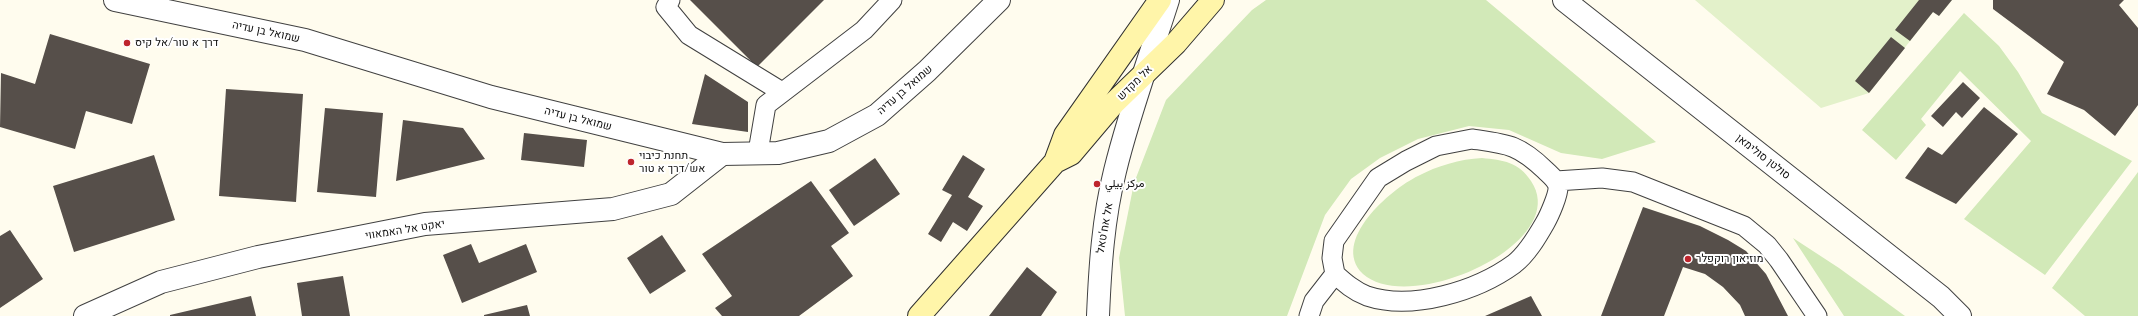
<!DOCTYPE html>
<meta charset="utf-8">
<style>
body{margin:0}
canvas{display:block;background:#fffcee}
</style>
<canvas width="2138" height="316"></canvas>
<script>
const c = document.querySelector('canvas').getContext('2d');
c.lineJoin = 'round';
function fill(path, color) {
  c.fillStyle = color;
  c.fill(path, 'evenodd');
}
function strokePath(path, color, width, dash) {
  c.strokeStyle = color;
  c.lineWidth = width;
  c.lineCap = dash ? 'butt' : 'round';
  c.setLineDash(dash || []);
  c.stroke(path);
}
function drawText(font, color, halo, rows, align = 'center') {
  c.font = font + ' "Libre Baskerville",Vazirmatn,Heebo,serif';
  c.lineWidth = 4;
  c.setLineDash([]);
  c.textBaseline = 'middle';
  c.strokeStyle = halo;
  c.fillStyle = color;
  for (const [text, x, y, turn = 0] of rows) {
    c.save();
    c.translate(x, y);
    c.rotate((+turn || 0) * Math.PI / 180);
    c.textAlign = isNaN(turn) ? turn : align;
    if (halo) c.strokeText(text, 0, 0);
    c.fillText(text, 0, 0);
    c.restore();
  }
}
fill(new Path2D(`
 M 1266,0 L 1486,0 L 1656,142 L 1602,159 L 1561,153 L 1509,130 L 1469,126 L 1418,139 L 1380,158 L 1351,179 L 1325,215 L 1287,316 L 1125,316 L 1119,258 L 1134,183 L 1166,100 L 1252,10 Z
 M 1964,13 L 1999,46 L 2018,72 L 2042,113 L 2132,161 L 2045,275 L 1964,219 L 2031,141 L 1960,71 L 1921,119 L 1926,125 L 1896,160 L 1862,130 Z
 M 1482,158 C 1503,160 1519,162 1531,181 C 1573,243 1410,316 1363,274 C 1330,241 1391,189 1418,176 C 1437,166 1460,159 1482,158 Z
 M 2138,172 L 2138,316 L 2085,316 L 2052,288 Z
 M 1793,238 L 1839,268 L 1905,316 L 1844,316 Z`), '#d2e9b8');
fill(new Path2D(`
 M 1695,0 L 1952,0 L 1939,16 L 1933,12 L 1869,93 L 1821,108 Z`), '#e3f1ca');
fill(new Path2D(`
 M 690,0 L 824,0 L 757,67 Z
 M 1919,0 L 1952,0 L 1939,16 L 1933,12 L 1910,41 L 1895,30 Z
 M 1993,0 L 2124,0 L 2119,5 L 2138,28 L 2138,105 L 2115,136 L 2084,110 L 2047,94 L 2064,62 L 1993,9 Z
 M 50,34 L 150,64 L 132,124 L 86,111 L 75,149 L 0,127 L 1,73 L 35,84 Z
 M 1891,37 L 1905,48 L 1869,93 L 1855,81 Z
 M 705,74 L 748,102 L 748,132 L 692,124 Z
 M 1963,82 L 1980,98 L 1962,118 L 1956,112 L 1943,127 L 1931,116 Z
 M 226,89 L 303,94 L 296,202 L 219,196 Z
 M 1984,107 L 2018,134 L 1956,204 L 1905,178 L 1928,147 L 1942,155 Z
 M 325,108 L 383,113 L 376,197 L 317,192 Z
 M 403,120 L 463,128 L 485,159 L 396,181 Z
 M 524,133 L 587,140 L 584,167 L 521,160 Z
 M 154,155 L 175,220 L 74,252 L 53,186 Z
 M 963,155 L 985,169 L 968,197 L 983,206 L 967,231 L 953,222 L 941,242 L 928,234 L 952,195 L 942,190 Z
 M 875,158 L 900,194 L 854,226 L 829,190 Z
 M 811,181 L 849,233 L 831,246 L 853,276 L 799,316 L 722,316 L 715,308 L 732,296 L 702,254 Z
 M 1643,207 L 1700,226 L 1728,240 L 1746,251 L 1766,274 L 1788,316 L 1745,316 L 1740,305 L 1723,287 L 1705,274 L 1683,267 L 1664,316 L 1601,316 Z
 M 10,230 L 43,279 L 0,308 L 0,236 Z
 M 662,235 L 686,271 L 650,294 L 627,258 Z
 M 471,244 L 479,263 L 526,244 L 537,272 L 462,303 L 443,255 Z
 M 1027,267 L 1057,292 L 1041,316 L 989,316 Z
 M 343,276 L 350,316 L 302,316 L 297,283 Z
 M 251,296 L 256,316 L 170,316 L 170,315 Z
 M 1531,296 L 1542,316 L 1485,316 Z
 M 527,305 L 530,316 L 484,316 L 484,315 Z`), '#564f4a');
const service = new Path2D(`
 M 670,0 L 666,7 L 689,35 L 782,92
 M 1472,139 C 1507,144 1518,144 1545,170 C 1550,175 1556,179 1558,186 C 1559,194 1549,216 1545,223 C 1537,237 1527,254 1514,264 C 1477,291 1412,311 1367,296 C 1354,291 1345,283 1335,274 L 1332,258 L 1334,241 L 1378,178 L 1406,161 L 1436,146 Z
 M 758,152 L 766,105 L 864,30 L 892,0
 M 1556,181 L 1602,178 L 1633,182 L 1744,226 L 1767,245 L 1779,260 L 1817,316
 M 1309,316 L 1314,301 L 1335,274`);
const minor = new Path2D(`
 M 85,316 L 161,282 L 258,257 L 425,224 L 613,209 L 671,194 L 722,154
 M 1098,316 C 1100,268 1103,219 1115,171 C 1129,113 1150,57 1168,0`);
const tertiary = new Path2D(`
 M 115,0 L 305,40 L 491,97 L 722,154 L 778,153 L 829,141 L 877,115 L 927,71 L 999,0
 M 1564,0 L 1941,297 L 1960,316`);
const secondary = new Path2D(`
 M 1055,162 L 1071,154 L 1115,102 L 1176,43 L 1213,0
 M 919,316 L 1055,162 L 1065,135 L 1160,0`);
strokePath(service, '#414141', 21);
strokePath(minor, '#414141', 24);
strokePath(tertiary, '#414141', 24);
strokePath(secondary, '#303030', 24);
strokePath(service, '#fff', 19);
strokePath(minor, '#fff', 22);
strokePath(tertiary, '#fff', 22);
strokePath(secondary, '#fff5a9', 22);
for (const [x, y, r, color] of [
 [127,43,4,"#be252d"],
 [631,162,4,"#be252d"],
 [1097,184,4,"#be252d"],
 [1688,259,4,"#be252d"]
]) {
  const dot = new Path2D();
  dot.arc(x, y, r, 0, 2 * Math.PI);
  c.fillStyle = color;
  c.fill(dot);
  strokePath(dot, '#fff', 1.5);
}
drawText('11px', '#0e0e0e', '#fff', [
 ["שמואל בן עדיה",266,32,12],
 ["אל מקדש",1135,83,-45],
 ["שמואל בן עדיה",905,90,-41],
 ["שמואל בן עדיה",578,119,14],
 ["סולטן סולימאן",1763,157,38],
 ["אל אח'טאל",1105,228,-80],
 ["יאקט אל האמאווי",405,230,-9]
]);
drawText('11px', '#0e0e0e', '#fff', [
 ["דרך א טור/אל קיס",135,43],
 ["תחנת כיבוי",639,156],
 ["אש/דרך א טור",639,169],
 ["مركز بيلي",1105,184],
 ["מוזיאון רוקפלר",1696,259]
], 'left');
</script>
